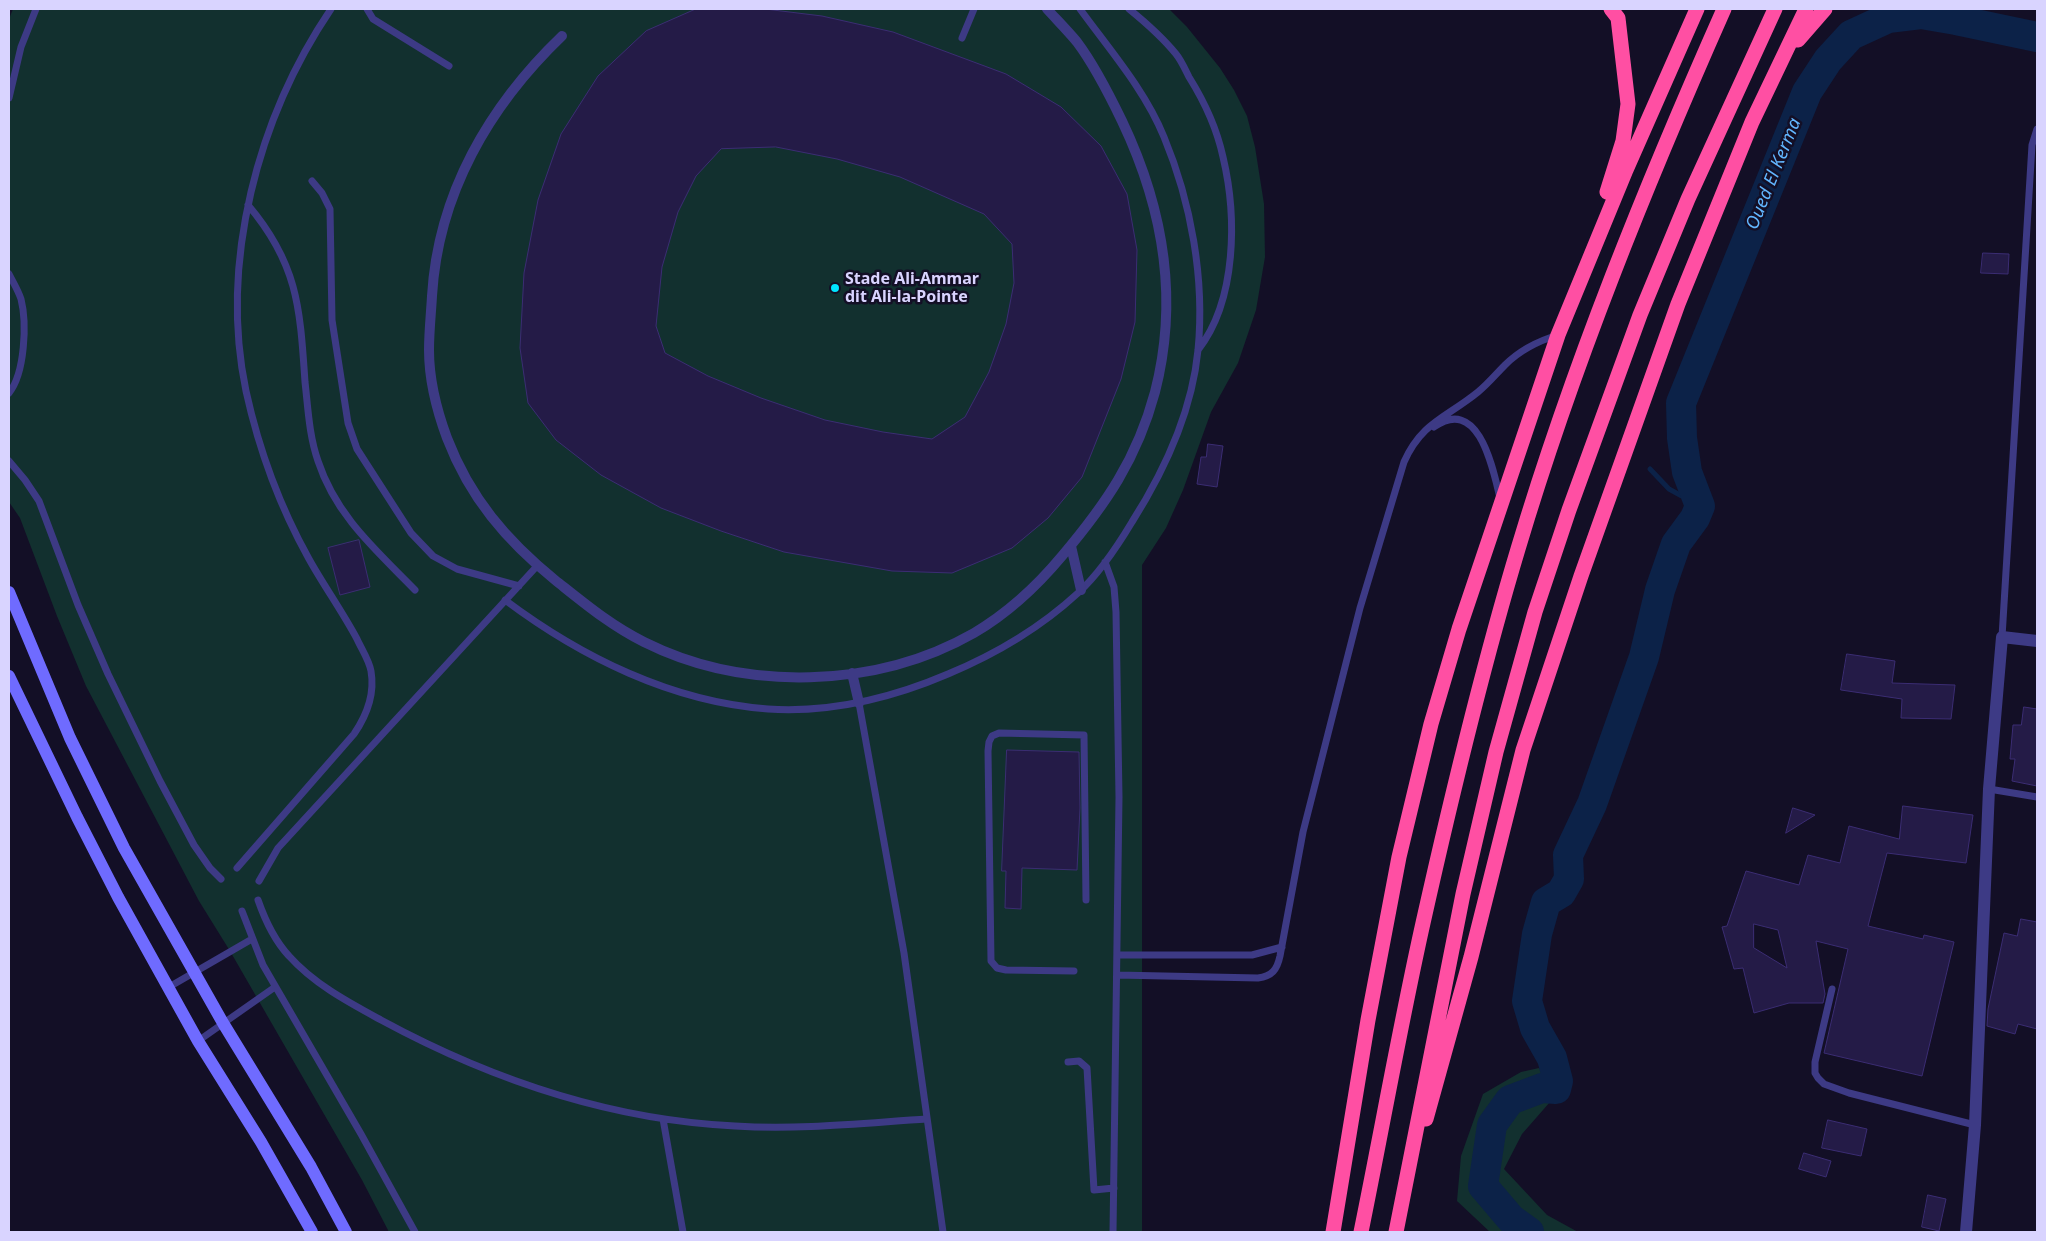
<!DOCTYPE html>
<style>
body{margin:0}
#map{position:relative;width:2046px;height:1241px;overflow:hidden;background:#130f26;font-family:"Noto Sans",sans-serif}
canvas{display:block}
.frame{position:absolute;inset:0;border:10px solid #d9d4ff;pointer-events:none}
</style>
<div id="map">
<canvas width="2046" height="1241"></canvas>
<div class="frame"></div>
</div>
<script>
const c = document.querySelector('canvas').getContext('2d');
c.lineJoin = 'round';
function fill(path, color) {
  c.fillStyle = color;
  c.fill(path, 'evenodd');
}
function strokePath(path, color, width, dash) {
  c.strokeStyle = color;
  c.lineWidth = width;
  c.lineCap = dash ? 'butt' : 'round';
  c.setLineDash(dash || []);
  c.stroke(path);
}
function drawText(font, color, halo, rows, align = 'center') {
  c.font = font + ' "Noto Sans",sans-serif';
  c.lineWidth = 5;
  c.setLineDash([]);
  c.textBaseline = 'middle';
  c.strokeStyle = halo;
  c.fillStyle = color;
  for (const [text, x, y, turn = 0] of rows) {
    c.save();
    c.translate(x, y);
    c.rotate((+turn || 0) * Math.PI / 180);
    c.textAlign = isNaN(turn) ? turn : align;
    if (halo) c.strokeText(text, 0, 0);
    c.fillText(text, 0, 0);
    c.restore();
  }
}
fill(new Path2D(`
 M 13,9 L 1169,9 L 1187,27 L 1220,68 L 1234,90 L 1247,116 L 1255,147 L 1264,204 L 1265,257 L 1256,310 L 1238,363 L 1211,412 L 1183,490 L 1166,528 L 1142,565 L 1142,1232 L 389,1232 L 362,1180 L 230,951 L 199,901 L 127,764 L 86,686 L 57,616 L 20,518 L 9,502 L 9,19 Z
 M 1539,1068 L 1557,1094 L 1522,1134 L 1504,1169 L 1547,1215 L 1578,1232 L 1490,1232 L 1457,1201 L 1461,1156 L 1483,1094 L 1521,1072 Z`), '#12302f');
strokePath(new Path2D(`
 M 1650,469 L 1669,489 L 1700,506`), '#0c2248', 5);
strokePath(new Path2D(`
 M 1529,1232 L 1511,1219 L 1483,1186 L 1492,1125 L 1510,1100 L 1542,1088 L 1556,1089 L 1558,1081 L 1552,1058 L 1535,1028 L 1527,1001 L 1537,934 L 1546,902 L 1561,893 L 1569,879 L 1568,855 L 1592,804 L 1644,657 L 1660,590 L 1676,544 L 1695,518 L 1700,506 L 1687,472 L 1682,438 L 1681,403 L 1807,92 L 1828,60 L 1851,35 L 1888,18 L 1921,14 L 1956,20 L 2037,37`), '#0c2248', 30);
const building = new Path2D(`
 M 696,9 L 765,9 L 822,16 L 893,32 L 1006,74 L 1061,107 L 1101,146 L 1127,194 L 1137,250 L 1135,322 L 1121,379 L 1082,477 L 1048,518 L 1012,548 L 952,573 L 892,571 L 784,552 L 721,531 L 661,508 L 601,475 L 556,440 L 528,403 L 520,348 L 524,273 L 538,200 L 561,134 L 598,76 L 646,31 ZM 776,147 L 837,159 L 900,177 L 984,214 L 1012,244 L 1014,283 L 1006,324 L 989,372 L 965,417 L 932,439 L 883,432 L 825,420 L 761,398 L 708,376 L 665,353 L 656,326 L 662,267 L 678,212 L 696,176 L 721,149 Z
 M 1983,253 L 2009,254 L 2008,274 L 1981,273 Z
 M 1208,444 L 1223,446 L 1217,487 L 1197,484 L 1201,457 L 1206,457 Z
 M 359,540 L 370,587 L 340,595 L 328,548 Z
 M 1847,654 L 1895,661 L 1892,683 L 1955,685 L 1951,719 L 1901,718 L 1902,699 L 1841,690 Z
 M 2024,707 L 2037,709 L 2037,786 L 2012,781 L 2015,759 L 2010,759 L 2013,725 L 2021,725 Z
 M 1007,750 L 1079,752 L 1080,808 L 1077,870 L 1022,868 L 1021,909 L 1005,908 L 1006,871 L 1002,871 Z
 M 1903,806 L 1973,815 L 1966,863 L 1887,853 L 1868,926 L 1923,939 L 1924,935 L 1954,942 L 1922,1076 L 1824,1053 L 1848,949 L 1816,941 L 1825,994 L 1823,1003 L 1789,1003 L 1754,1013 L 1743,968 L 1734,969 L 1722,927 L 1727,926 L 1746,871 L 1799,885 L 1808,855 L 1840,863 L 1849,826 L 1899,839 ZM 1754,924 L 1778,930 L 1787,968 L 1754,948 Z
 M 1793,808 L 1815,815 L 1786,833 Z
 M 2021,919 L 2037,922 L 2037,1029 L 2018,1024 L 2015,1034 L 1987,1026 L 1988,1009 L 2004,933 L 2017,936 Z
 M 1828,1120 L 1867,1129 L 1861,1156 L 1822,1148 Z
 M 1804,1153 L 1831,1161 L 1826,1177 L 1799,1169 Z
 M 1928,1195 L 1946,1199 L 1939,1231 L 1922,1227 Z`);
fill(building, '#241b47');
strokePath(building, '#3b2d73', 1);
strokePath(new Path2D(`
 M 367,9 L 373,19 L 449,66
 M 1129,9 C 1145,22 1163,38 1176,54 C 1181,60 1185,69 1189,77 C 1204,101 1217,129 1223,157 C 1237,216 1237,300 1198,350
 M 962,38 L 974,9
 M 9,98 L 21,47 L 36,9
 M 312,181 L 322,193 L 330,209 L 332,320 L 348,423 L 357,449 L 411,533 L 433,556 L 457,569 L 519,586
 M 248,205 C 298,264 300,308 305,382 C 308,408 309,435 318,461 C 336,516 376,550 415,590
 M 9,274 C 13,282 18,290 21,299 C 27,323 25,373 9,393
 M 1434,427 C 1479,395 1493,469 1500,498
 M 9,461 L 25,480 L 39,501 L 78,605 L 108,674 L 160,781 L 194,845 L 210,868 L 221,879
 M 1105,562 L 1114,587 L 1116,612 L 1119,797 L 1113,1232
 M 505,600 C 581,657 672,702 768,709 C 830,713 892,698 948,674 C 996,654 1040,628 1078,593 C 1100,573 1117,547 1132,522 C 1165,470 1192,412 1198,350 C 1205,279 1191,202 1164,137 C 1145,90 1109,49 1080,9
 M 2002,637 L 2032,145 L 2037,129
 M 859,703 L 904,953 L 943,1232
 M 1989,789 L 2037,797
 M 237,868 L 354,734 C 367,715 375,694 371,671 C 369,660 362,650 357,639 C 342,611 324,586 309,559 C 280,507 259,450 246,391 C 219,262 258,117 331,9
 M 259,881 L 278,848 L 537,566
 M 258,900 C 265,920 274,940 289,956 C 314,984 348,1002 381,1020 C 490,1079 611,1120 735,1126 C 799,1130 864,1123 927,1119
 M 242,911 L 263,965 L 361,1134 L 415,1232
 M 1117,955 L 1252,955 L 1282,947
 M 1074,971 L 1006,970 L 997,968 L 991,961 L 988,751 L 989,742 L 992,736 L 999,733 L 1084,735 L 1086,900
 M 1117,975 L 1258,978 C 1272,976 1277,970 1280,956 L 1303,832 L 1360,608 L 1404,462 C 1422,422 1446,418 1478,392 C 1488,384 1496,374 1505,365 C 1520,350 1538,341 1558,335
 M 169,987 L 252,939
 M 1832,989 L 1815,1062 L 1815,1073 L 1818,1078 L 1824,1084 L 1849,1093 L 1975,1125
 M 198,1041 L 275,987
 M 1068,1062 L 1079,1061 L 1087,1068 L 1094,1190 L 1114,1188
 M 663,1119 L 683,1232`), '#3d3a85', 7);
strokePath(new Path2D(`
 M 562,36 C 489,106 438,194 432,296 C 431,314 429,332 429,350 C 429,380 437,411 447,438 C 470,498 506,540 555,580 C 584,603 610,625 644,642 C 744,692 876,689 974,633 C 1008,613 1037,586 1062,556 C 1106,504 1137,459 1155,392 C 1179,299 1163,207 1122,121 C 1109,94 1095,66 1077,42 C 1068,31 1057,20 1047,9
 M 1071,546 L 1081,590
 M 852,673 L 859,703`), '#3d3a85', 10);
strokePath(new Path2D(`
 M 1966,1232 L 1975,1125 L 1989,789 L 2002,637 L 2037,641`), '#3d3a85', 12);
strokePath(new Path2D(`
 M 9,592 L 70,738 L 124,848 L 223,1023 L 311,1167 L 346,1232
 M 9,676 L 77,817 L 118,897 L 198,1041 L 261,1142 L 312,1232`), '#6f6bff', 12);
strokePath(new Path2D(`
 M 1798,40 L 1825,9
 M 1607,192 L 1623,141 L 1628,104 L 1618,18 L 1611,9
 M 1426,1119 L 1471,957 L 1523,750 L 1581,576 L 1678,304 L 1752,122 L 1806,9
 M 1333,1232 L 1368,1020 L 1399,857 L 1431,724 L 1459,629 L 1558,335 L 1626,170 L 1697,9
 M 1361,1232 C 1382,1129 1400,1026 1423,923 C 1451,798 1481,672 1518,549 C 1573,365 1646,185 1724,9
 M 1396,1232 L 1463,894 L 1496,752 L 1535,612 L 1569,510 L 1640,315 L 1688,199 L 1775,9`), '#ff4fa3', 15);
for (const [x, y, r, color] of [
 [835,288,5,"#00e5ff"]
]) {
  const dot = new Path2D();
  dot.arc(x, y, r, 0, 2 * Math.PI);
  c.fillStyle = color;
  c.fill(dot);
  strokePath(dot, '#130f26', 2);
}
drawText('bold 16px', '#d9d4ff', '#130f26', [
 ["Stade Ali-Ammar",845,279],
 ["dit Ali-la-Pointe",845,297]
], 'left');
drawText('italic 18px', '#62b6ff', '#130f26', [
 ["Oued El Kerma",1774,174,-68]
]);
</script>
